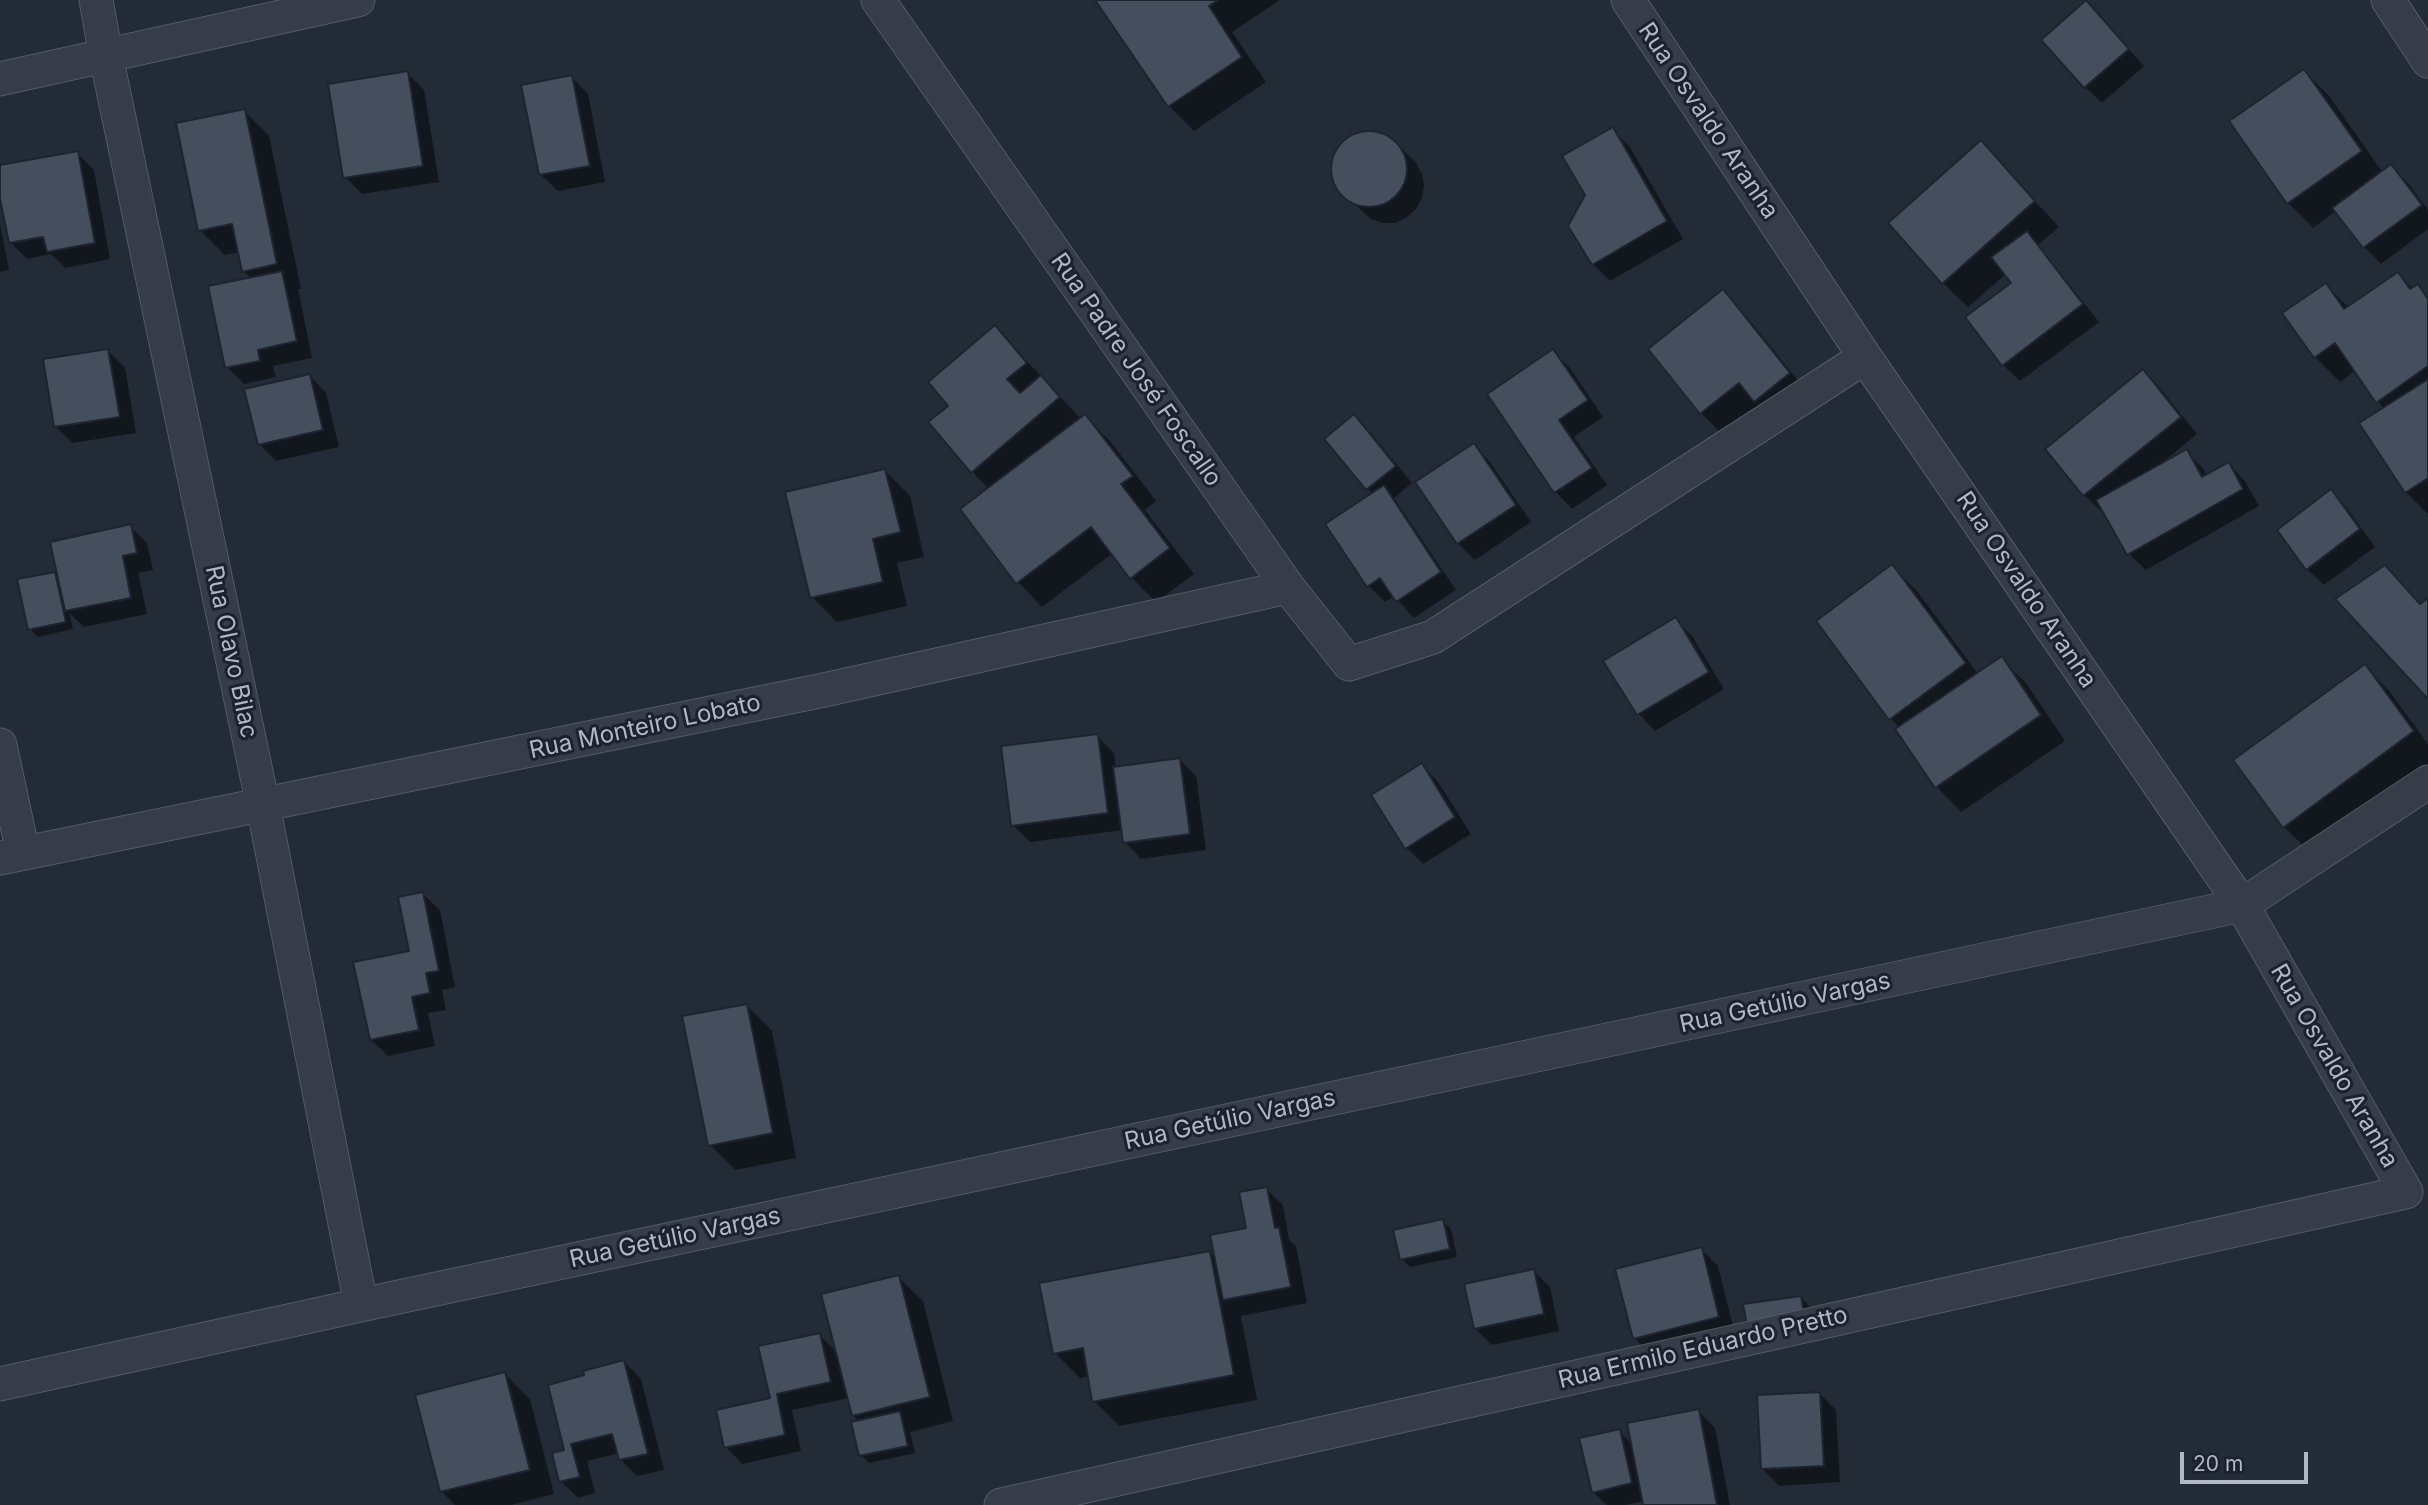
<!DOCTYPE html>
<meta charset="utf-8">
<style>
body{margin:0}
#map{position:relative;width:2428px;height:1505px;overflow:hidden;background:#232b37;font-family:Inter,sans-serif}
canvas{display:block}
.scale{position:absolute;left:2180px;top:1452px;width:128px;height:32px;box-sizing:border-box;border:4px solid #b1b8c4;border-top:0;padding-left:9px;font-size:21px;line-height:24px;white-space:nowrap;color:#b1b8c4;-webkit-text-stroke:5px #1c222d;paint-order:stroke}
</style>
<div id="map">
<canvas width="2428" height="1505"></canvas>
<div class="scale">20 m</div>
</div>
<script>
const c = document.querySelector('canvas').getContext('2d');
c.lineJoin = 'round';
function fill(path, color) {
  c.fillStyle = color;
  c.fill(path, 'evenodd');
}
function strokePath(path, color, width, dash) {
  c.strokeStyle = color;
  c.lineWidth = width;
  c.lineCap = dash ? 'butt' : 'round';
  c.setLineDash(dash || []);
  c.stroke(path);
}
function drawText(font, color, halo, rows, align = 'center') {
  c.font = font + ' Inter,sans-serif';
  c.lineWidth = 6;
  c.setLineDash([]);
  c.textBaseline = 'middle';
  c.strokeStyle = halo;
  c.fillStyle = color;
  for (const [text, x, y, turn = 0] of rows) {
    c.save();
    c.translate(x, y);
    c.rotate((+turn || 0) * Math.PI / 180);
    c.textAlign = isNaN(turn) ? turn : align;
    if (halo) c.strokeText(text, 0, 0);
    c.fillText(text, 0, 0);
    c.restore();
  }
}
fill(new Path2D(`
 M 1097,0 L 1280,0 L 1232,32 L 1266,82 L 1194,131 L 1169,106 Z
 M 2102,19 L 2144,66 L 2102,103 L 2085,87 Z
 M 2304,71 L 2329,96 L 2383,173 L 2391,166 L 2408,183 L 2428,210 L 2428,229 L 2381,264 L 2364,247 L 2336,211 L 2313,228 L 2288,203 Z
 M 407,73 L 424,90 L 439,182 L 362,194 L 345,177 Z
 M 571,77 L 588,94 L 605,182 L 558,191 L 541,175 Z
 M 244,111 L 269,136 L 301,289 L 298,289 L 312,358 L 273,366 L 276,377 L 244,384 L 227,367 L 252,279 L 243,271 L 240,252 L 225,255 L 200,230 Z
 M 1612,129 L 1629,146 L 1683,239 L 1610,281 L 1593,264 Z
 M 1368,132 L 1379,133 L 1399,146 L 1416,163 L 1422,174 L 1424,185 L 1422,198 L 1416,209 L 1407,217 L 1396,223 L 1383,223 L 1371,219 L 1343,194 L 1336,184 L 1333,172 L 1338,149 L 1346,140 Z
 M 1981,143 L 2059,227 L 2038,245 L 2099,322 L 2020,381 L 2003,365 L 2013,283 L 2006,274 L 1968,307 L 1943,283 Z
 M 77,153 L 94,170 L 110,259 L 65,268 L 51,254 L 27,259 L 10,242 L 0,190 L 0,167 Z
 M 0,223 L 9,270 L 0,272 Z
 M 2398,274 L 2413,289 L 2418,286 L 2428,297 L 2428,514 L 2406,492 L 2384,409 L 2356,370 L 2340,382 L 2315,357 L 2326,285 L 2349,308 Z
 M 1723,292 L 1747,317 L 1813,399 L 1726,438 L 1701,413 Z
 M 995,327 L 1081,419 L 1085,416 L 1110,441 L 1156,501 L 1145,510 L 1194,574 L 1156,602 L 1132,578 L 1113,553 L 1042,607 L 1018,582 L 989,489 L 972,471 L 950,406 Z
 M 108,351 L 125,368 L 136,433 L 72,443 L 55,426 Z
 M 1553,351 L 1570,368 L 1603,417 L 1574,437 L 1607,485 L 1572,509 L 1556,492 Z
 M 2143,371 L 2160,388 L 2197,434 L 2162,463 L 2163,464 L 2186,451 L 2203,468 L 2207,476 L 2229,464 L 2245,481 L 2259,506 L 2146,570 L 2129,554 L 2104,509 L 2101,511 L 2084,495 Z
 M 310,376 L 326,393 L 339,447 L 276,461 L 259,444 Z
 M 1354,416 L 1371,433 L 1412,483 L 1394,498 L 1456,590 L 1414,618 L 1394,596 L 1385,602 L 1368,585 L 1373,495 L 1327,439 Z
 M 1474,445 L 1490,462 L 1531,522 L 1475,560 L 1458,543 Z
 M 885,471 L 910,496 L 924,557 L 897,563 L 907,606 L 837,622 L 812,597 Z
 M 2331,492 L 2347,508 L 2375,547 L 2324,585 L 2307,569 Z
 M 130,526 L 147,543 L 153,570 L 138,573 L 147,614 L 84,627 L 69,613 L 73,629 L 38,637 L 30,629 L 55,574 L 60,579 Z
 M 1892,567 L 1917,591 L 1978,674 L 2001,659 L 2026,683 L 2065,741 L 1961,812 L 1937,787 L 1900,728 L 1891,719 Z
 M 1675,619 L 1692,636 L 1724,689 L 1655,731 L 1639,714 L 1606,661 Z
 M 2365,666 L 2389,691 L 2428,744 L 2428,764 L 2309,851 L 2284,827 Z
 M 1097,736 L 1114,753 L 1116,768 L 1179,759 L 1196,776 L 1206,850 L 1141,859 L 1125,842 L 1123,830 L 1030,842 L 1013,825 Z
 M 1422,765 L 1438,782 L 1471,834 L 1423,864 L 1406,847 Z
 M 423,894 L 440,910 L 455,987 L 442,990 L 446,1010 L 428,1013 L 435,1046 L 388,1056 L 371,1040 L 411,953 Z
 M 747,1006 L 772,1031 L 796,1158 L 735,1170 L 710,1145 Z
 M 1266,1189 L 1283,1205 L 1289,1240 L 1296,1246 L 1307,1303 L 1241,1316 L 1257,1400 L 1119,1426 L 1094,1401 L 1089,1376 L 1080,1378 L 1055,1353 L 1209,1252 L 1217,1260 L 1248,1229 Z
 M 1442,1221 L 1451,1229 L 1457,1257 L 1410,1267 L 1402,1259 Z
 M 1701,1249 L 1718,1266 L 1735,1334 L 1651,1355 L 1634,1338 Z
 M 1534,1271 L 1550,1287 L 1559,1331 L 1492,1345 L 1475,1328 Z
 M 898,1277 L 923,1301 L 953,1421 L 910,1432 L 915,1453 L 869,1463 L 861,1455 L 860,1422 L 853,1415 L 849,1398 L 792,1410 L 801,1451 L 742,1464 L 726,1447 L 772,1400 L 819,1335 L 838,1353 Z
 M 1801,1297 L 1809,1306 L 1813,1330 L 1745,1306 Z
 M 624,1362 L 641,1379 L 664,1470 L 637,1476 L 621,1460 L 619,1453 L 587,1461 L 595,1493 L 578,1498 L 561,1481 L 567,1451 Z
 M 505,1374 L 530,1399 L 554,1494 L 511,1505 L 455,1505 L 441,1491 Z
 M 1819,1393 L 1836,1410 L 1840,1482 L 1779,1486 L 1762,1469 Z
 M 1698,1411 L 1715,1428 L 1730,1505 L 1645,1505 L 1644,1501 L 1625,1505 L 1607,1505 L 1593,1492 L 1619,1431 L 1633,1445 Z`), '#0007');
const building = new Path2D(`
 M 1095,0 L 1218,0 L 1209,6 L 1242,57 L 1168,107 Z
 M 2086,0 L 2129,49 L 2084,88 L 2041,40 Z
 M 2304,69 L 2362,151 L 2287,204 L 2229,121 Z
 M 408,71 L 423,166 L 343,178 L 328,84 Z
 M 572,75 L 590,166 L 539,175 L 521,85 Z
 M 245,109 L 277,264 L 242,272 L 232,224 L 198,231 L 176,123 Z
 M 1613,127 L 1667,221 L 1592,265 L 1568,226 L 1585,195 L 1562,156 Z
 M1331 169a38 38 0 1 1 76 0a38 38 0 1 1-76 0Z
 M 1981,140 L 2035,201 L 1942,284 L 1888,223 Z
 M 78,151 L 95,243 L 47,252 L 43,237 L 9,243 L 0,199 L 0,165 Z
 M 2391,164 L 2422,205 L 2363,248 L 2332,208 Z
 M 2027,231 L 2083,304 L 2002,366 L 1965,317 L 2011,283 L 1991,257 Z
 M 282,271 L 297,341 L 258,350 L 260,361 L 225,368 L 208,286 Z
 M 2398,272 L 2410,289 L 2418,284 L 2428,299 L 2428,366 L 2376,403 L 2335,343 L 2314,358 L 2282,313 L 2326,283 L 2344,309 Z
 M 1723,289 L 1790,373 L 1754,402 L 1739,383 L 1700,414 L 1648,349 Z
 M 995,325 L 1027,363 L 1007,379 L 1020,393 L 1041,375 L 1060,397 L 971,473 L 928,422 L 948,406 L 928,382 Z
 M 108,349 L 120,417 L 54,427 L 43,359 Z
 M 1553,349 L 1588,400 L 1559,420 L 1592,468 L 1554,493 L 1487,394 Z
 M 2143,369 L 2181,417 L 2083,496 L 2045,449 Z
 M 310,374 L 323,430 L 258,445 L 244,389 Z
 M 2428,379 L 2428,478 L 2405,493 L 2359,423 Z
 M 1085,414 L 1133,476 L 1121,484 L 1170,548 L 1130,579 L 1091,527 L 1016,584 L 960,509 Z
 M 1354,414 L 1396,466 L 1366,490 L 1324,439 Z
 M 1474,443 L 1516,505 L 1457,544 L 1415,482 Z
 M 2187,449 L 2202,477 L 2229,462 L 2243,489 L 2127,555 L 2096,500 Z
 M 885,469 L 901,532 L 873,539 L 883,582 L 810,598 L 785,492 Z
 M 1384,485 L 1441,572 L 1396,602 L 1380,578 L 1367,587 L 1325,524 Z
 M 2331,489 L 2360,529 L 2306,570 L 2277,530 Z
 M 131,524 L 137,553 L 123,556 L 131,598 L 65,611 L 50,542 Z
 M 1892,564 L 1966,663 L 1889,720 L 1816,621 Z
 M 2385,565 L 2420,604 L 2428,598 L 2428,699 L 2335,599 Z
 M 55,572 L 66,622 L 28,630 L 17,579 Z
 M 1676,617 L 1709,672 L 1637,715 L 1603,661 Z
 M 2002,656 L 2041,715 L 1935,788 L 1895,729 Z
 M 2365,664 L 2414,731 L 2283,828 L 2233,760 Z
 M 1098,734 L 1108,813 L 1011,826 L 1001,746 Z
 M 1180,758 L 1190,834 L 1123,843 L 1113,767 Z
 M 1422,763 L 1455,817 L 1405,849 L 1371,795 Z
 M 423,892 L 439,971 L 426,973 L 430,993 L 412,997 L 419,1030 L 370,1040 L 353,962 L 409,951 L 398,897 Z
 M 747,1004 L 773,1133 L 708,1146 L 682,1016 Z
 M 1267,1187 L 1275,1228 L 1279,1227 L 1291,1287 L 1223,1300 L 1210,1235 L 1246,1228 L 1239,1192 Z
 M 1443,1219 L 1450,1249 L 1400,1260 L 1393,1230 Z
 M 1702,1247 L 1719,1317 L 1633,1339 L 1615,1269 Z
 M 1210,1251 L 1234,1375 L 1092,1402 L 1083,1348 L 1053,1354 L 1039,1283 Z
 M 1534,1269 L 1544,1314 L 1474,1329 L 1464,1284 Z
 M 899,1275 L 930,1397 L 852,1416 L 821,1294 Z
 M 1801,1296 L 1806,1323 L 1748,1331 L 1743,1304 Z
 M 820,1333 L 831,1382 L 777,1394 L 785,1435 L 724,1448 L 716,1410 L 770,1398 L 758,1346 Z
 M 624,1360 L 648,1454 L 619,1460 L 612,1434 L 571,1444 L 580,1477 L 559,1482 L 552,1453 L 564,1450 L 548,1385 L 584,1375 L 583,1371 Z
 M 505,1372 L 530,1470 L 440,1492 L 415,1395 Z
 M 1820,1392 L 1824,1466 L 1761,1469 L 1757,1395 Z
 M 1699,1409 L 1717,1505 L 1643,1505 L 1627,1423 Z
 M 900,1411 L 908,1446 L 859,1456 L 851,1422 Z
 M 1620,1429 L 1632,1483 L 1592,1493 L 1579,1438 Z`);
fill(building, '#444e5c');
strokePath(building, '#1e242f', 2);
const street = new Path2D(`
 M 96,0 L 106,56 L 263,805 L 361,1305
 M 878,0 L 1288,587 L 1349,664 L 1433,637 L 1865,357
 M 2388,0 L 2428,61
 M 0,79 L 358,0
 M 0,745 L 23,853
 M 0,858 L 824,690 L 1288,587
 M 0,1384 L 361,1305 L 2242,905 L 2428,782
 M 1001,1505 L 2406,1192 L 2242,905 L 1865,357 L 1628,0`);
strokePath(street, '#545b66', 35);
strokePath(street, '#363d48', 33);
drawText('24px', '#b1b8c4', '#1c222d', [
 ["Rua Osvaldo Aranha",1708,121,56],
 ["Rua Padre José Foscallo",1136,370,55],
 ["Rua Osvaldo Aranha",2026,590,56],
 ["Rua Olavo Bilac",231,652,78],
 ["Rua Monteiro Lobato",645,727,-12],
 ["Rua Getúlio Vargas",1785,1003,-12],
 ["Rua Osvaldo Aranha",2334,1066,60],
 ["Rua Getúlio Vargas",1230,1120,-12],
 ["Rua Getúlio Vargas",675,1238,-12],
 ["Rua Ermilo Eduardo Pretto",1703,1348,-13]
]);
</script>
